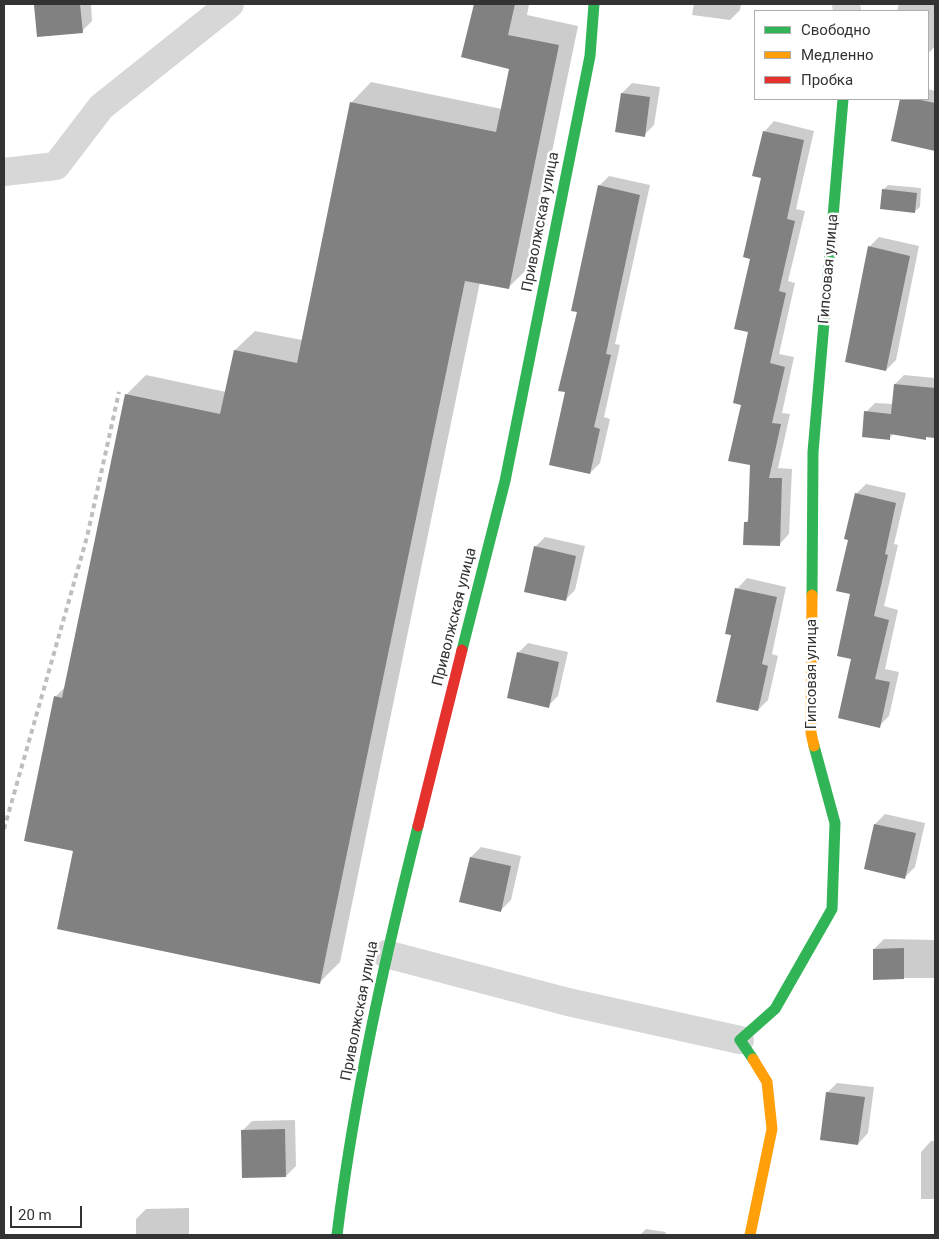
<!DOCTYPE html>
<meta charset="utf-8">
<style>
body{margin:0}
#map{position:relative;width:939px;height:1239px;overflow:hidden;background:#fff;font-family:Roboto,sans-serif}
canvas{display:block}
.frame{position:absolute;inset:0;border:5px solid #333;pointer-events:none}
.legend{position:absolute;left:754px;top:10px;width:175px;height:90px;box-sizing:border-box;background:#fff;border:1px solid #adadad;margin:0;padding:6px 9px;list-style:none;font-size:15px;color:#333}
.legend li{display:flex;align-items:center;gap:10px;height:25px}
.legend b{width:25px;border:1px solid #adadad}
.scale{position:absolute;left:10px;top:1206px;width:72px;height:22px;box-sizing:border-box;border:2px solid #333;border-top:0;padding-left:6px;font-size:15px;line-height:18px;white-space:nowrap;color:#333;-webkit-text-stroke:4px #fff;paint-order:stroke}
</style>
<div id="map">
<canvas width="939" height="1239"></canvas>
<div class="frame"></div>
<ul class="legend">
<li><b style="height:6px;background:#30b455"></b>Свободно</li>
<li><b style="height:6px;background:#ff9f0a"></b>Медленно</li>
<li><b style="height:6px;background:#e5322d"></b>Пробка</li>
</ul>
<div class="scale">20 m</div>
</div>
<script>
const c = document.querySelector('canvas').getContext('2d');
c.lineJoin = 'round';
function fill(path, color) {
  c.fillStyle = color;
  c.fill(path, 'evenodd');
}
function strokePath(path, color, width, dash) {
  c.strokeStyle = color;
  c.lineWidth = width;
  c.lineCap = dash ? 'butt' : 'round';
  c.setLineDash(dash || []);
  c.stroke(path);
}
function drawText(font, color, halo, rows, align = 'center') {
  c.font = font + ' Roboto,sans-serif';
  c.lineWidth = 5;
  c.setLineDash([]);
  c.textBaseline = 'middle';
  c.strokeStyle = halo;
  c.fillStyle = color;
  for (const [text, x, y, turn = 0] of rows) {
    c.save();
    c.translate(x, y);
    c.rotate((+turn || 0) * Math.PI / 180);
    c.textAlign = isNaN(turn) ? turn : align;
    if (halo) c.strokeText(text, 0, 0);
    c.fillText(text, 0, 0);
    c.restore();
  }
}
fill(new Path2D(`
 M 36,4 L 91,4 L 92,21 L 82,31 L 38,35 Z
 M 475,4 L 529,4 L 527,15 L 578,26 L 528,268 L 508,288 L 480,282 L 340,962 L 320,982 L 74,850 L 55,697 L 66,686 L 126,395 L 146,375 L 226,392 L 235,350 L 255,331 L 302,340 L 352,102 L 371,82 L 502,109 L 510,68 L 462,57 Z
 M 694,4 L 741,4 L 740,10 L 730,20 L 692,15 Z
 M 899,4 L 935,4 L 935,46 L 930,52 L 928,51 L 928,11 L 897,11 Z
 M 632,83 L 660,87 L 654,125 L 644,135 L 622,93 Z
 M 928,89 L 935,91 L 935,146 L 932,149 L 892,140 L 901,99 L 928,99 Z
 M 774,121 L 814,131 L 796,209 L 805,211 L 788,281 L 795,283 L 779,354 L 794,357 L 782,413 L 790,414 L 778,468 L 792,469 L 789,534 L 779,545 L 746,522 L 749,519 L 751,464 L 742,404 L 750,331 L 751,258 L 762,177 L 764,132 Z
 M 609,176 L 650,185 L 615,344 L 620,345 L 604,417 L 610,419 L 600,463 L 590,473 L 566,392 L 599,186 Z
 M 888,185 L 921,188 L 920,207 L 915,211 L 883,190 Z
 M 879,237 L 919,246 L 896,360 L 886,370 L 869,247 Z
 M 904,375 L 935,378 L 935,437 L 927,436 L 925,438 L 894,433 L 890,438 L 866,412 L 875,403 L 893,404 L 895,384 Z
 M 866,484 L 906,493 L 894,544 L 898,545 L 884,606 L 898,610 L 885,669 L 899,672 L 889,716 L 879,726 L 853,658 L 849,539 L 856,494 Z
 M 545,537 L 585,546 L 575,590 L 565,600 L 535,547 Z
 M 747,578 L 786,587 L 772,654 L 778,656 L 768,700 L 758,710 L 733,634 L 737,589 Z
 M 528,643 L 568,652 L 558,696 L 548,706 L 518,653 Z
 M 885,814 L 925,823 L 915,867 L 905,877 L 875,824 Z
 M 481,847 L 521,856 L 511,900 L 501,910 L 461,901 L 471,857 Z
 M 884,939 L 935,940 L 935,978 L 874,978 L 874,949 Z
 M 837,1083 L 874,1087 L 868,1133 L 858,1144 L 827,1093 Z
 M 295,1120 L 296,1166 L 286,1176 L 242,1131 L 252,1121 Z
 M 931,1141 L 935,1141 L 935,1199 L 921,1199 L 921,1152 Z
 M 189,1208 L 189,1235 L 136,1235 L 136,1219 L 146,1209 Z
 M 646,1229 L 666,1232 L 665,1235 L 640,1235 Z`), '#0003');
fill(new Path2D(`
 M 51,4 L 80,4 L 83,33 L 37,37 L 34,5 Z
 M 474,4 L 515,4 L 508,35 L 559,45 L 509,289 L 465,281 L 320,984 L 57,929 L 73,851 L 24,841 L 54,696 L 62,698 L 125,394 L 220,414 L 234,350 L 297,363 L 350,102 L 496,132 L 509,69 L 461,57 Z
 M 621,93 L 650,97 L 645,137 L 615,132 Z
 M 900,99 L 916,99 L 935,103 L 935,151 L 891,141 Z
 M 763,131 L 804,140 L 787,219 L 795,221 L 779,291 L 786,293 L 770,363 L 785,367 L 772,423 L 781,424 L 769,478 L 782,478 L 780,546 L 743,545 L 744,522 L 748,522 L 750,465 L 728,461 L 741,405 L 733,403 L 748,332 L 734,329 L 750,259 L 743,257 L 761,178 L 752,176 Z
 M 598,185 L 640,195 L 606,354 L 611,355 L 594,427 L 600,429 L 590,474 L 549,465 L 565,392 L 558,391 L 577,312 L 571,311 Z
 M 882,189 L 917,193 L 915,213 L 880,209 Z
 M 868,246 L 910,256 L 886,371 L 845,362 Z
 M 894,384 L 935,388 L 935,438 L 926,437 L 926,440 L 890,434 L 890,440 L 862,437 L 864,411 L 891,414 Z
 M 855,493 L 896,503 L 885,554 L 888,555 L 874,616 L 889,620 L 875,679 L 890,682 L 880,728 L 838,718 L 851,659 L 837,656 L 850,594 L 836,591 L 848,540 L 844,539 Z
 M 534,546 L 576,556 L 566,601 L 524,592 Z
 M 735,588 L 777,597 L 762,664 L 768,666 L 758,711 L 716,702 L 731,635 L 725,634 Z
 M 517,652 L 559,662 L 549,708 L 507,698 Z
 M 874,824 L 916,833 L 905,879 L 864,869 Z
 M 470,857 L 511,866 L 501,912 L 459,902 Z
 M 904,948 L 904,979 L 873,980 L 873,949 Z
 M 826,1092 L 865,1097 L 858,1145 L 820,1140 Z
 M 285,1129 L 286,1177 L 242,1178 L 241,1130 Z`), '#818181');
strokePath(new Path2D(`
 M 846,4 L 847,11
 M 4,172 L 56,166 L 101,107 L 230,4
 M 386,954 L 568,1002 L 740,1040`), '#d7d7d7', 28);
strokePath(new Path2D(`
 M 812,595 L 813,452 L 843,99
 M 462,650 L 505,481 L 590,56 L 594,4
 M 753,1059 L 740,1040 L 775,1009 L 832,909 L 835,823 L 814,746
 M 337,1235 C 354,1096 384,962 418,826`), '#30b455', 11);
strokePath(new Path2D(`
 M 812,595 L 811,733 L 814,746
 M 750,1235 L 772,1129 L 767,1082 L 753,1059`), '#ff9f0a', 11);
strokePath(new Path2D(`
 M 418,826 L 462,650`), '#e5322d', 11);
strokePath(new Path2D(`
 M 4,829 L 87,537 L 119,392`), '#bebebe', 4, [5, 4]);
drawText('15px', '#333', '#fff', [
 ["Приволжская улица",541,222,-79],
 ["Гипсовая улица",829,269,-85],
 ["Приволжская улица",455,617,-76],
 ["Гипсовая улица",812,674,-90],
 ["Приволжская улица",360,1011,-79]
]);
</script>
